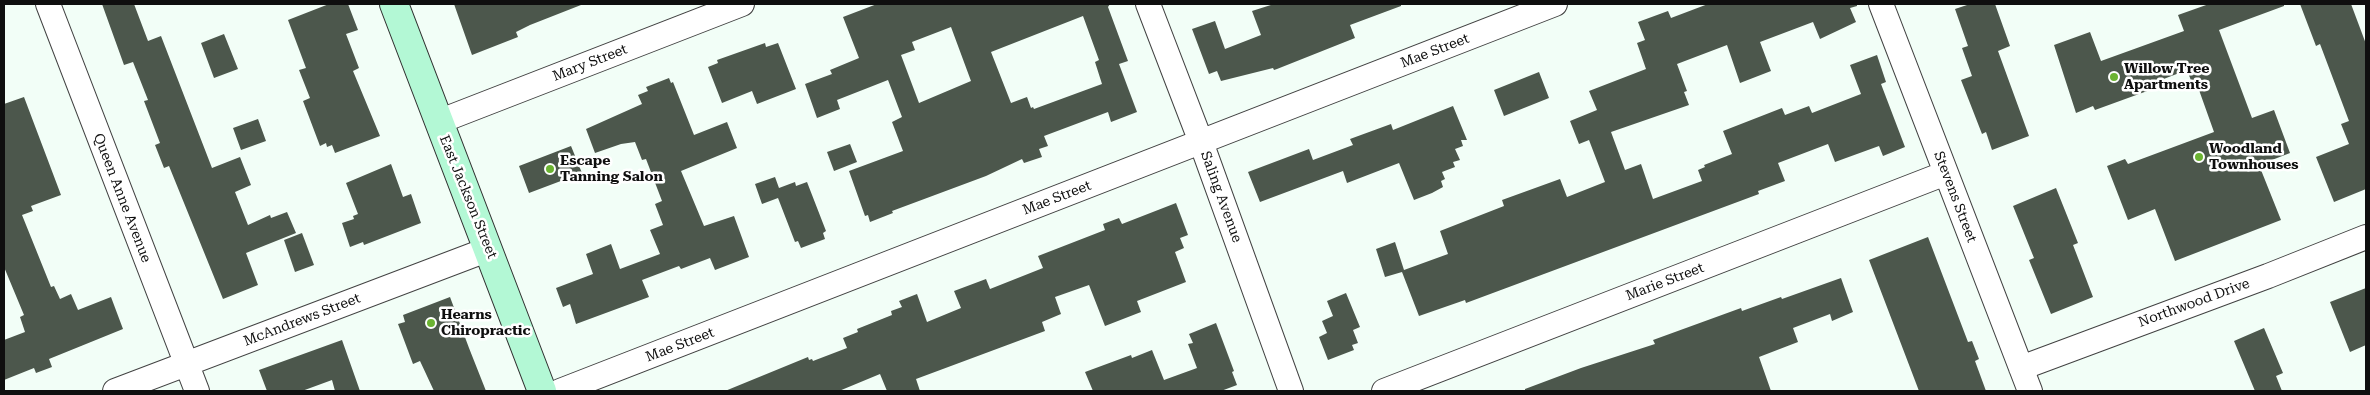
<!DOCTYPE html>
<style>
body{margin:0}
#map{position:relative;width:2370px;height:395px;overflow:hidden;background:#f2fef7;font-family:"Roboto Serif",serif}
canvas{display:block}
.frame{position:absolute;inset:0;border:5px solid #0f0f0f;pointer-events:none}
</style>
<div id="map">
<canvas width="2370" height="395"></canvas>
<div class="frame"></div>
</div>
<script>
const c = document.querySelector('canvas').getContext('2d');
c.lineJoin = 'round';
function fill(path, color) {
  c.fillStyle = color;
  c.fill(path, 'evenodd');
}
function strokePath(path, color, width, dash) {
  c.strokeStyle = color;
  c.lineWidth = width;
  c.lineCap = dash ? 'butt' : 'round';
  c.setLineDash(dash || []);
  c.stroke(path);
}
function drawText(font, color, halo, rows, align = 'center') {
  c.font = font + ' "Roboto Serif",serif';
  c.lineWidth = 5;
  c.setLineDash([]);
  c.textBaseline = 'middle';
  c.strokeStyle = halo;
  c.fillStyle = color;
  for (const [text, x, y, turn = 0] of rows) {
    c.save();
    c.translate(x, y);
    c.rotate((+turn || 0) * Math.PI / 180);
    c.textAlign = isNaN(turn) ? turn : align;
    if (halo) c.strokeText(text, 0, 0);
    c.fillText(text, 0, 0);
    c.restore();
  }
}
fill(new Path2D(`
 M 102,4 L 134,4 L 148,41 L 161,36 L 212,168 L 240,157 L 251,185 L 235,192 L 248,225 L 270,215 L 271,218 L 287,212 L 296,233 L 246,253 L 258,285 L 223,299 L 169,166 L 164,168 L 155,145 L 160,143 L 144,101 L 148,100 L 133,62 L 124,65 Z
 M 329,4 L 348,4 L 358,30 L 346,34 L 359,68 L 353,71 L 380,136 L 335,153 L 332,145 L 327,147 L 326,143 L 320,146 L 303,101 L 310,98 L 299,70 L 306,68 L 288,20 Z
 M 454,4 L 581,4 L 581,5 L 530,25 L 516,32 L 518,37 L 472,55 Z
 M 877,4 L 1110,4 L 1108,7 L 1128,61 L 1119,64 L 1137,112 L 1111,122 L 1108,112 L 1044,136 L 1048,146 L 1039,149 L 1042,157 L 1024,163 L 1022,159 L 986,176 L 892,211 L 893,213 L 870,222 L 868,215 L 865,216 L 849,171 L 903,151 L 892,122 L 902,117 L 888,80 L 837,100 L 840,109 L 817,118 L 805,84 L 832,74 L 830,70 L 859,58 L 843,17 ZM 1083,16 L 1099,60 L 1095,62 L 1102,84 L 1034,109 L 1033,107 L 1031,108 L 1027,97 L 1011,103 L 991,52 ZM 951,27 L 971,81 L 919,103 L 901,55 L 915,50 L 912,42 Z
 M 1274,4 L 1401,4 L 1401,6 L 1350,25 L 1355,38 L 1277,69 L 1274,70 L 1273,68 L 1221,81 L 1217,71 L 1209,74 L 1192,29 L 1215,21 L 1225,49 L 1261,35 L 1252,11 Z
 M 1708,4 L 1857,4 L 1857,6 L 1850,8 L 1856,22 L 1820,39 L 1813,22 L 1760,42 L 1771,71 L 1740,83 L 1727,45 L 1677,64 L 1687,91 L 1684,92 L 1689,105 L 1611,132 L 1625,170 L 1641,164 L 1653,199 L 1702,181 L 1698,170 L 1705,167 L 1704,165 L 1732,154 L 1723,131 L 1782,108 L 1785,115 L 1809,106 L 1812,113 L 1861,94 L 1850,65 L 1877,55 L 1886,82 L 1881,84 L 1905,147 L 1883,156 L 1879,146 L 1835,162 L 1828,144 L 1778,163 L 1785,181 L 1758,191 L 1759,194 L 1466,303 L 1465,300 L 1419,316 L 1402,272 L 1385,277 L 1376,249 L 1395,242 L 1404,270 L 1448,254 L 1440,231 L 1504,206 L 1502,200 L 1560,179 L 1567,197 L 1605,182 L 1589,140 L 1579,144 L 1570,121 L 1597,110 L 1589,91 L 1646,69 L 1637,43 L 1645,40 L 1638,22 L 1668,11 L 1671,18 Z
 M 1970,4 L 1995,4 L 2010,46 L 1998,51 L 2029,136 L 1992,150 L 1986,132 L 1982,134 L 1961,80 L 1972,76 L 1962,48 L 1968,46 L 1955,9 Z
 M 2209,4 L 2284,4 L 2284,6 L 2219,30 L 2252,118 L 2274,110 L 2290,153 L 2259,165 L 2281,220 L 2175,261 L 2155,209 L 2128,220 L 2107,166 L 2125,159 L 2128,164 L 2214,132 L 2199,90 L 2195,91 L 2187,70 L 2148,85 L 2150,90 L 2095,110 L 2093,106 L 2076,113 L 2054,45 L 2090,32 L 2101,61 L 2184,31 L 2178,15 Z
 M 2300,4 L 2351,4 L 2366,44 L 2366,189 L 2334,202 L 2316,157 L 2349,144 L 2341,124 L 2349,121 L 2320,44 L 2316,46 Z
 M 224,34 L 238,69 L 214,78 L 201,43 Z
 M 765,43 L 766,47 L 778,43 L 796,89 L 757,104 L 752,91 L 722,103 L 708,67 L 718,63 L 717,60 Z
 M 1539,72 L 1549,98 L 1504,116 L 1494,90 Z
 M 669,78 L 671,83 L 673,82 L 694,135 L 727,122 L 737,148 L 681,171 L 704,226 L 734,216 L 749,257 L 715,270 L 710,258 L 681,269 L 679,266 L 642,280 L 649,297 L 576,324 L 570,304 L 563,307 L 556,288 L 593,274 L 586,254 L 611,244 L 620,269 L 660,254 L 650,230 L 663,225 L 655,204 L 662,201 L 646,159 L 642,160 L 635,142 L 621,144 L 595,153 L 586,129 L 642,104 L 638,95 L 648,91 L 646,87 Z
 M 24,97 L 61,195 L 31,206 L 33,211 L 22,215 L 51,287 L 54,286 L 60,299 L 71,294 L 78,310 L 111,297 L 123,329 L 49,359 L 52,367 L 36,373 L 34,368 L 4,380 L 4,340 L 25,332 L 20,317 L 24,315 L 4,267 L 4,104 Z
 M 1453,106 L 1467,140 L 1461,140 L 1463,146 L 1455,149 L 1460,160 L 1453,162 L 1455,167 L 1442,172 L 1445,179 L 1441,181 L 1443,187 L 1432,193 L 1414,200 L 1399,163 L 1347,183 L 1343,171 L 1260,202 L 1248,172 L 1309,149 L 1313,160 L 1353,145 L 1350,139 L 1391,124 L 1393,130 Z
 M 258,119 L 266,141 L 241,150 L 233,128 Z
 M 850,144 L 857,162 L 834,171 L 827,152 Z
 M 571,146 L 582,173 L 529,193 L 519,166 Z
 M 391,164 L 403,197 L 411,194 L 421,223 L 364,245 L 363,242 L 350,247 L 342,223 L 354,219 L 353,216 L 358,214 L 346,183 Z
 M 775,177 L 779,188 L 795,182 L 796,186 L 807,182 L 826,231 L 823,233 L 825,239 L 801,248 L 798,241 L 795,242 L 778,198 L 762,204 L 755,184 Z
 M 2056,188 L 2078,243 L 2073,245 L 2093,297 L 2051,314 L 2029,260 L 2034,258 L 2013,206 Z
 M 1176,203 L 1188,235 L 1180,238 L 1184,248 L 1175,252 L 1186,282 L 1137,301 L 1141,312 L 1105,326 L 1089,285 L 1055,297 L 1061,314 L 1042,322 L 1045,331 L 916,379 L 920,391 L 887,391 L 880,374 L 839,391 L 725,391 L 808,357 L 809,360 L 812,359 L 813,361 L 847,348 L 843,338 L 858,332 L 857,329 L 892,315 L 891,311 L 902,307 L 899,301 L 917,294 L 927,322 L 961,308 L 954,291 L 986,279 L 990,289 L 1043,268 L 1038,256 L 1105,230 L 1103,224 L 1119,218 L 1122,224 Z
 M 302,233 L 314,265 L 295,272 L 284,240 Z
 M 1928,237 L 1968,342 L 1972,341 L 1979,359 L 1975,361 L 1986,391 L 1919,391 L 1869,260 Z
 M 1841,278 L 1853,312 L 1832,321 L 1830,314 L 1793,328 L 1798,342 L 1759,357 L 1771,391 L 1525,391 L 1525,389 L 1581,368 L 1655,344 L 1653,340 L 1741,308 L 1742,311 L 1781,297 L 1782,299 Z
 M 2366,288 L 2366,345 L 2350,352 L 2330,302 Z
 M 1346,293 L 1360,327 L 1353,330 L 1358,343 L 1352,345 L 1354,350 L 1328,360 L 1319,337 L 1327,333 L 1322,321 L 1333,316 L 1327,301 Z
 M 450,297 L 469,348 L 486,391 L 434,391 L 420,361 L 413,364 L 398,324 L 405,322 L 403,315 Z
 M 1216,323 L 1234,371 L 1232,372 L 1237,385 L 1221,391 L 1093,391 L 1085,372 L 1131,355 L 1132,358 L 1152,350 L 1164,380 L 1197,368 L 1188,344 L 1193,343 L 1189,334 Z
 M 2264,328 L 2283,373 L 2276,376 L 2282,391 L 2255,391 L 2234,341 Z
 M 342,340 L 360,391 L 335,391 L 332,380 L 302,391 L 267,391 L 259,370 Z`), '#4c574c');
const street = new Path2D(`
 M 48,4 L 197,391
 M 1148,4 L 1201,142 L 1291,391
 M 1881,4 L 2030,391
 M 438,122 L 742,4
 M 2021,368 L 2268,276 L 2366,237
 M 115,391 L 489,249
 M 560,391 L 1555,4
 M 1384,391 L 1946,173`);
const secondary = new Path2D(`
 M 394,4 L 542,391`);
strokePath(street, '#424242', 26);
strokePath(secondary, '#313131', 30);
strokePath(street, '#fff', 24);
strokePath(secondary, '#b3f8d5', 28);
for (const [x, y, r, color] of [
 [2114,77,5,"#6bb332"],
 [2199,157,5,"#6bb332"],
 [550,169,5,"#6bb332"],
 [431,323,5,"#6bb332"]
]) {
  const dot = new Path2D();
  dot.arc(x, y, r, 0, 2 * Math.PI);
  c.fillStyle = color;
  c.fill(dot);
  strokePath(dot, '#fff', 2);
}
drawText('14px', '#0f0f0f', '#fff', [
 ["Mae Street",1435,51,-21],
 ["Mary Street",590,63,-21],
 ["East Jackson Street",468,197,68],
 ["Saling Avenue",1221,197,70],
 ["Stevens Street",1955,197,69],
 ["Queen Anne Avenue",122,198,69],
 ["Mae Street",1057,198,-21],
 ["Marie Street",1665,282,-21],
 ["Northwood Drive",2194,303,-20],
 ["McAndrews Street",302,320,-21],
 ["Mae Street",680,345,-21]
]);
drawText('bold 14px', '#0f0f0f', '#fff', [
 ["Willow Tree",2124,69],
 ["Apartments",2124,85],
 ["Woodland",2209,149],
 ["Townhouses",2209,165],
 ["Escape",560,161],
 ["Tanning Salon",560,177],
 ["Hearns",441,315],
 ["Chiropractic",441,331]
], 'left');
</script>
